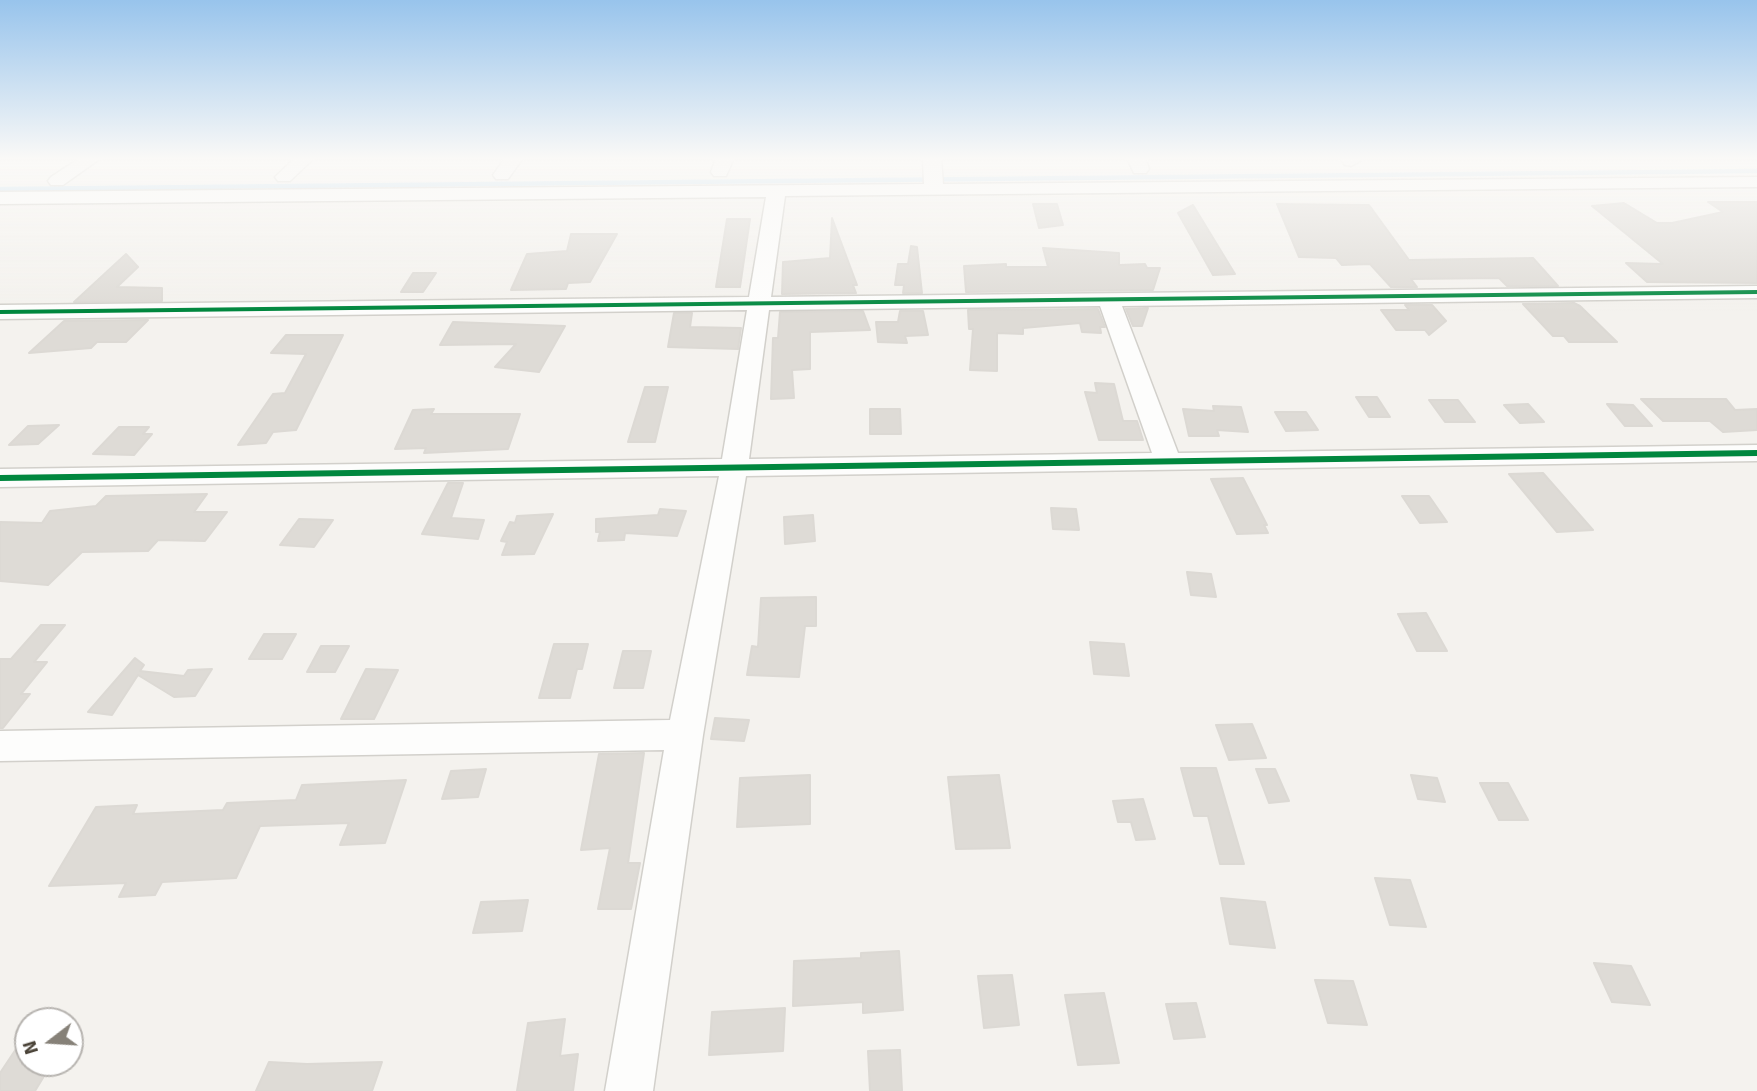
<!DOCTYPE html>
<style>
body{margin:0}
#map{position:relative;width:1757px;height:1091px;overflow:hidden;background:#f4f2ee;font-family:Signika,sans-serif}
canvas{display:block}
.north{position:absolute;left:14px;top:1007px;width:70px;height:70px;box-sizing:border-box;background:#fff;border:2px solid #b7b4b0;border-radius:50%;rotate:253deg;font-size:19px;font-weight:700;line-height:28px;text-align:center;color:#4b4439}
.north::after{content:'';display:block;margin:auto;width:24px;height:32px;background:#868178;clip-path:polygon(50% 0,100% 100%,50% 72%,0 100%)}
</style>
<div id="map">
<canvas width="1757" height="1091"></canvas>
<div class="north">N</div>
</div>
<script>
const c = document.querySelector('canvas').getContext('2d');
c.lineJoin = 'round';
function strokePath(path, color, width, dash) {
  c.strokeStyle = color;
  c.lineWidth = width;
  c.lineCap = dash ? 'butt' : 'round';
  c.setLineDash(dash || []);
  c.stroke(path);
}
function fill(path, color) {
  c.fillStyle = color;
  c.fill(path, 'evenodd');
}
strokePath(new Path2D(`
 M 0,189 L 1757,171`), '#c0ddf1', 4.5);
const building = new Path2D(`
 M 1708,202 L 1757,202 L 1757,283 L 1647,282 L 1626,263 L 1663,264 L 1592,206 L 1624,203 L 1657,223 L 1672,223 L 1723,212 Z
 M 1033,204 L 1057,204 L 1063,225 L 1039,228 Z
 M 1277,204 L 1369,205 L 1409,260 L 1533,258 L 1558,286 L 1507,286 L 1499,278 L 1411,279 L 1417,287 L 1391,287 L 1370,264 L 1342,265 L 1336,258 L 1299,257 Z
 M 1193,205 L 1235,274 L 1213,275 L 1178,213 Z
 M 832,218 L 857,285 L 853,285 L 856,293 L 782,294 L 783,262 L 830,258 Z
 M 727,219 L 750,219 L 740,287 L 716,287 Z
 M 571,234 L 617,234 L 590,282 L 568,283 L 566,289 L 511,290 L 527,254 L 567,251 Z
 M 911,246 L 917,247 L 922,293 L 903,293 L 904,285 L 895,285 L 898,264 L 908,264 Z
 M 1043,248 L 1119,253 L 1119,265 L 1145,264 L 1147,268 L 1160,268 L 1153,290 L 966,292 L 964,266 L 1006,264 L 1006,267 L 1048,267 Z
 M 126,254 L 138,267 L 117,287 L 162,288 L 162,301 L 74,302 Z
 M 413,273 L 436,273 L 423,292 L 401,292 Z
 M 1574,303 L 1580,306 L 1617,342 L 1569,342 L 1564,336 L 1553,336 L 1523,304 Z
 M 1405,305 L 1432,305 L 1446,321 L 1429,335 L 1425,330 L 1396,330 L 1381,310 L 1409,310 Z
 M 1148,308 L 1142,326 L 1133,326 L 1126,309 Z
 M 1098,309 L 1105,327 L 1100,327 L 1101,333 L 1082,332 L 1080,323 L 1023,328 L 1023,334 L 997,333 L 997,371 L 970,370 L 973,329 L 969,329 L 968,310 Z
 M 863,311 L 870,330 L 810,332 L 810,369 L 792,370 L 794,398 L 771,399 L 773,338 L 778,338 L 780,312 Z
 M 900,311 L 923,311 L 928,335 L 905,336 L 907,343 L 878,342 L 876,322 L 898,322 Z
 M 674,313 L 692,313 L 690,327 L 741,328 L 738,349 L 668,347 Z
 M 148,320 L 126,342 L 97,342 L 91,348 L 29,353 L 64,321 Z
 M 453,322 L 565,326 L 539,372 L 495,367 L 516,344 L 440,345 Z
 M 286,335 L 343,335 L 296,430 L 273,432 L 266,443 L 238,445 L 273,394 L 285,393 L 306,354 L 271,353 Z
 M 1095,383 L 1114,384 L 1123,421 L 1137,421 L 1143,440 L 1099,440 L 1085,392 L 1097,393 Z
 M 645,387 L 668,387 L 655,442 L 628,442 Z
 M 1356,397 L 1377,397 L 1390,417 L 1369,417 Z
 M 1641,399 L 1726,399 L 1735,410 L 1757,409 L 1757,430 L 1723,432 L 1710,421 L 1663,421 Z
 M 1429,400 L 1458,400 L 1475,422 L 1445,422 Z
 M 1528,404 L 1544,422 L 1520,423 L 1504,405 Z
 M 1607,404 L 1633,405 L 1652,426 L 1625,426 Z
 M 1213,406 L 1241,407 L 1248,432 L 1217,430 L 1219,436 L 1189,436 L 1183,409 L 1214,411 Z
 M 434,409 L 431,414 L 520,414 L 508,449 L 424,453 L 426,448 L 395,449 L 413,410 Z
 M 870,409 L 900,409 L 901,434 L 870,434 Z
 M 1275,412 L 1306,412 L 1318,430 L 1286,431 Z
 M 59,425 L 38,444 L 9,445 L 28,426 Z
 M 119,427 L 149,427 L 143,434 L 152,434 L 134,455 L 93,454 Z
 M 1543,473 L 1593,530 L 1557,532 L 1509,474 Z
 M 1243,478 L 1267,525 L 1264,525 L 1268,533 L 1237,534 L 1211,479 Z
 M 448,483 L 463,483 L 451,518 L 484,520 L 478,539 L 422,534 Z
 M 207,494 L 194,512 L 227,512 L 205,541 L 158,540 L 148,551 L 82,552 L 48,585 L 0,581 L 0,522 L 42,523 L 50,511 L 96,506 L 106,496 Z
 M 1402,496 L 1429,496 L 1447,522 L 1420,523 Z
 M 1051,508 L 1076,509 L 1079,530 L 1053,529 Z
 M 660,509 L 686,511 L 677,536 L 625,533 L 624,540 L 598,541 L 600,532 L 596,532 L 596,519 L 658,515 Z
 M 553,514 L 534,554 L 502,555 L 507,542 L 501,541 L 510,522 L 515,523 L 517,516 Z
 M 813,515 L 815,541 L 785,544 L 784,517 Z
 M 299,519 L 333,520 L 314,547 L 280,545 Z
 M 1187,572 L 1211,574 L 1216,597 L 1191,595 Z
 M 816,597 L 816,626 L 805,626 L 799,677 L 747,675 L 752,646 L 758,647 L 761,598 Z
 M 1426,613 L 1447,651 L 1417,651 L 1398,614 Z
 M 41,625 L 65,625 L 34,662 L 47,662 L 21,694 L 30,694 L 3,728 L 0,728 L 0,659 L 11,659 Z
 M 264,634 L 296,634 L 282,659 L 249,659 Z
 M 1090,642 L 1124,644 L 1129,676 L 1094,674 Z
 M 554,644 L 588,644 L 582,669 L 577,669 L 570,698 L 539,698 Z
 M 321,646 L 349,646 L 335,672 L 307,672 Z
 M 623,651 L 651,651 L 643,688 L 614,688 Z
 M 135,658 L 144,665 L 140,671 L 184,676 L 188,670 L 212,669 L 195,696 L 174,697 L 138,675 L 112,715 L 88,712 Z
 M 366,669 L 398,670 L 374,719 L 341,719 Z
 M 715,718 L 749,720 L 744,741 L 711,739 Z
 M 1252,724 L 1266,758 L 1229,760 L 1216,725 Z
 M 644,753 L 628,863 L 640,863 L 631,909 L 598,909 L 610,848 L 581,850 L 599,754 Z
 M 1181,768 L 1216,768 L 1244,864 L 1220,864 L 1208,816 L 1194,816 Z
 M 486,769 L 478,797 L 442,799 L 451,771 Z
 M 1256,769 L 1275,769 L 1289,801 L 1269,803 Z
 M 810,775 L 810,824 L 737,827 L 740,778 Z
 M 999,775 L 1010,848 L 956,849 L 948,777 Z
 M 1411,775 L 1437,778 L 1445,802 L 1418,799 Z
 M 406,780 L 385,843 L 340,845 L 349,823 L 260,826 L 236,878 L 162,882 L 155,895 L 119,897 L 126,883 L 49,886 L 96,807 L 137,805 L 133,814 L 223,810 L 227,803 L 296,800 L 302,785 Z
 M 1480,783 L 1508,783 L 1528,820 L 1499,820 Z
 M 1143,799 L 1155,839 L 1136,840 L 1131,822 L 1118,822 L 1113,801 Z
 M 1375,878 L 1410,880 L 1426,927 L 1390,925 Z
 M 1221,898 L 1265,902 L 1275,948 L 1230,944 Z
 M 528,900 L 522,931 L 473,933 L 481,902 Z
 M 899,951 L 903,1010 L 863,1013 L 863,1002 L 793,1006 L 794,961 L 861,958 L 861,953 Z
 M 1594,963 L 1631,966 L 1650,1005 L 1612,1002 Z
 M 1012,975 L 1019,1025 L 984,1028 L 978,976 Z
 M 1315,980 L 1353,981 L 1367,1025 L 1328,1023 Z
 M 1104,993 L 1119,1063 L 1078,1065 L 1065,995 Z
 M 1196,1003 L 1205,1037 L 1174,1039 L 1166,1004 Z
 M 785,1008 L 783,1051 L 709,1055 L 712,1012 Z
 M 565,1019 L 560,1056 L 578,1054 L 573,1091 L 517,1091 L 528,1023 Z
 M 28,1031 L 28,1063 L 52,1063 L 35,1091 L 0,1091 L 0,1073 Z
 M 900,1050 L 902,1091 L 870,1091 L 868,1051 Z
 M 269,1062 L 307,1064 L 382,1062 L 372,1091 L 256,1091 Z`);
fill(building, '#dedbd6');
strokePath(building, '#dcd9d4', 2);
const minor = new Path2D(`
 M 80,158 L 101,158 L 63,185 L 51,185 L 48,181 L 51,177 Z
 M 295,158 L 314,158 L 290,181 L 278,181 L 275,177 Z
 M 505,158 L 523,158 L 508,179 L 496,179 L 493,175 Z
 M 716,158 L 734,158 L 726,176 L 714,176 L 711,172 Z
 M 923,158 L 941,158 L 943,184 L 1757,177 L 1757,187 L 785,196 L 771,297 L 1757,286 L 1757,298 L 1122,306 L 1178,453 L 1757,445 L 1757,461 L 746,476 L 703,735 L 653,1091 L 605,1091 L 664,750 L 0,761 L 0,731 L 670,720 L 719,476 L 0,487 L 0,469 L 722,459 L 747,310 L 0,319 L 0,305 L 749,297 L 766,197 L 0,204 L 0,192 L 924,184 ZM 1100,306 L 1152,453 L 749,459 L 769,310 Z
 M 1127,158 L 1145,158 L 1149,169 L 1146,173 L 1134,173 Z
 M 1340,158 L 1358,158 L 1360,161 L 1351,166 L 1345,165 Z`);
strokePath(minor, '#d2d0cb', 3);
fill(minor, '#fdfdfc');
fill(new Path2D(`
 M 1757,290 L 1757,294 L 0,314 L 0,310 Z
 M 1757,450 L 1757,456 L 0,481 L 0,475 Z`), '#00873e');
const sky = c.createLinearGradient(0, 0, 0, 311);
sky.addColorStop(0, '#98c4ec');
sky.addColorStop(0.51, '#faf9f7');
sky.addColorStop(1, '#faf9f700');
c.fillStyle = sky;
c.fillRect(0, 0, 1757, 311);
</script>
